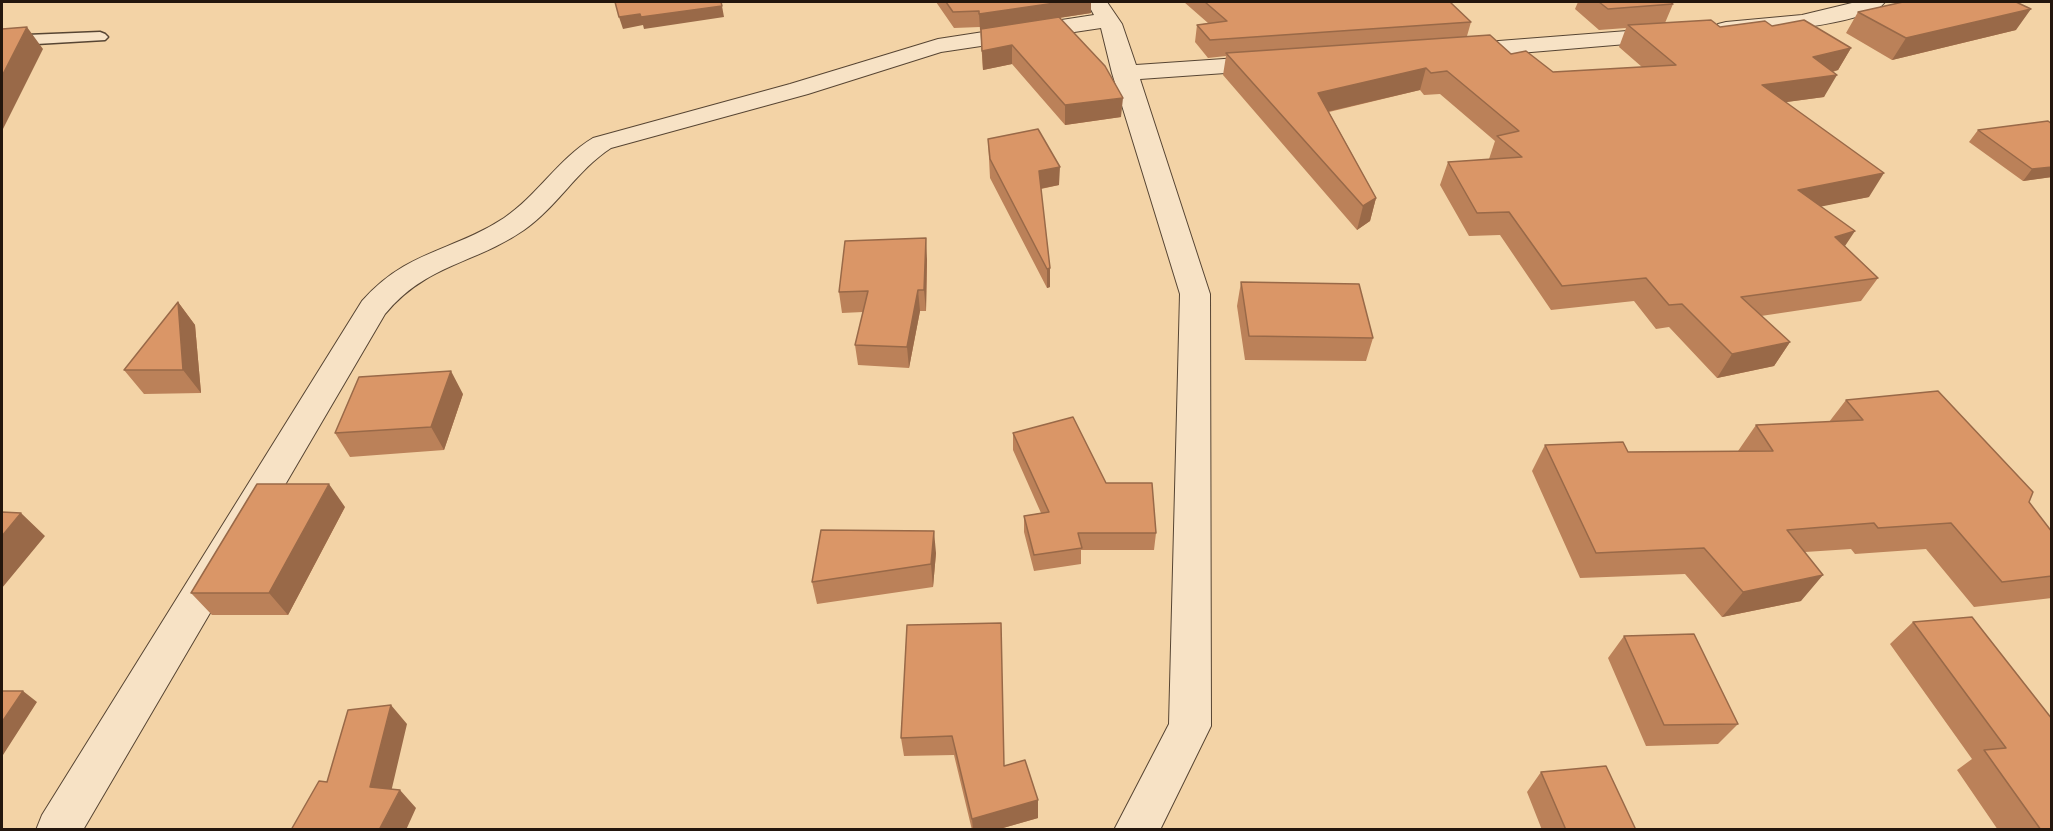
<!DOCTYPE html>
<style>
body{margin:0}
#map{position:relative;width:2053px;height:831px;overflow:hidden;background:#f3d3a6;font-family:"IM FELL French Canon",serif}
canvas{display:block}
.frame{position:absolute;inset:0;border:3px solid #23160d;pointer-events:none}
</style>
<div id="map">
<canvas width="2053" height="831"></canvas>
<div class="frame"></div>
</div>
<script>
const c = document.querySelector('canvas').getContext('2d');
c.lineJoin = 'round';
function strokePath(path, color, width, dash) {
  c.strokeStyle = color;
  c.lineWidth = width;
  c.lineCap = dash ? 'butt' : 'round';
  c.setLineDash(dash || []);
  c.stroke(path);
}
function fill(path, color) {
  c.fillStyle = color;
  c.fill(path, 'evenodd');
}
const service = new Path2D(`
 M 100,32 L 105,34 L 108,37 L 105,40 L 2,46 L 2,36 Z`);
const minor = new Path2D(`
 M 1087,2 L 1107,2 L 1122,24 L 1136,65 L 1268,56 L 1276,58 L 1280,63 L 1276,68 L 1268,70 L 1140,79 L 1210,294 L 1211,726 L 1160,830 L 1114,830 L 1169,724 L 1180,294 L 1112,73 L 1101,28 L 941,52 L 808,94 L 611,148 C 577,170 557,207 524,230 C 475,264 426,264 385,314 L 83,830 L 36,830 L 42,815 L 362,301 C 407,250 452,252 504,218 C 538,195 558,159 593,138 L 790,84 L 938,39 L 1094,15 Z
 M 1856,2 L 1885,2 C 1869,25 1756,33 1726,36 L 1718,34 L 1715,29 L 1718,24 L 1726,22 L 1802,15 Z
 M 1666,28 L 1674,30 L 1677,35 L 1674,40 L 1460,58 L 1452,56 L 1448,51 L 1452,46 L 1460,44 Z`);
strokePath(service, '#574533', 3);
strokePath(minor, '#574533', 2);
fill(service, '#f7e2c5');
fill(minor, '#f7e2c5');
fill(new Path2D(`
 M 936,2 L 1091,2 L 1091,13 L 1059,18 L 1121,117 L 1065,125 L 1012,64 L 983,70 L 980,27 L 954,28 Z
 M 1184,2 L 1450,2 L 1471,22 L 1467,36 L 1553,72 L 1642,67 L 1619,47 L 1626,28 L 1599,30 L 1575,9 L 1578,2 L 1670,2 L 1673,4 L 1665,23 L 1720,27 L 1772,26 L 1851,48 L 1838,70 L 1833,72 L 1824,97 L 1786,102 L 1869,197 L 1820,206 L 1845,246 L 1878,278 L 1861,301 L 1761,316 L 1790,342 L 1774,366 L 1717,378 L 1669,327 L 1656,329 L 1634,301 L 1551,310 L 1500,235 L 1469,236 L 1440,185 L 1448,162 L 1489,159 L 1495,141 L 1440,94 L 1424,95 L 1420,90 L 1329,112 L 1376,198 L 1370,221 L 1357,230 L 1223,75 L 1226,56 L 1208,58 L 1195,42 L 1197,25 L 1208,23 Z
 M 1858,12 L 2016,30 L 1892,60 L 1846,33 Z
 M 2052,124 L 2052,177 L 2023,181 L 1969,142 L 1978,130 Z
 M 988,139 L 1059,185 L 1041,189 L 1050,287 L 1047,288 L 990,178 Z
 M 927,259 L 926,311 L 920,311 L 909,368 L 858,365 L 855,345 L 863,312 L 842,313 L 839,292 Z
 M 1241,282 L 1373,338 L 1366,361 L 1245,360 L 1237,306 Z
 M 178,302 L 195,325 L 201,393 L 144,394 L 124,370 Z
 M 463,394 L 444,450 L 350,457 L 335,433 Z
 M 1846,400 L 2029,502 L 2052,532 L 2052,598 L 1974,607 L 1926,549 L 1855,554 L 1851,549 L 1805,552 L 1801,601 L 1722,617 L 1685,574 L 1580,578 L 1532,471 L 1545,445 L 1628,452 L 1738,451 L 1756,425 L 1829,422 Z
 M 1013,433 L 1106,483 L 1156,533 L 1154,550 L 1081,550 L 1081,564 L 1034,571 L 1024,532 L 1024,516 L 1041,513 L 1013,450 Z
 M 345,507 L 288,615 L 212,615 L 191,593 Z
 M 936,553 L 933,587 L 817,604 L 812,582 Z
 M 1913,622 L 2052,719 L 2052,830 L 1998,830 L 1957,770 L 1972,759 L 1890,644 Z
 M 907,625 L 1004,766 L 1038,800 L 1038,818 L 996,830 L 972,830 L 954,755 L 904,756 L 901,738 Z
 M 1624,636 L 1738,724 L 1718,744 L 1646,746 L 1608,658 Z
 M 1541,772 L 1636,830 L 1542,830 L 1527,792 Z`), '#bb8159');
fill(new Path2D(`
 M 1062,2 L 1091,2 L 1091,13 L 980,30 L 979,14 Z
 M 722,6 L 724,17 L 644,29 L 643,25 L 623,29 L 619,17 L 640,14 Z
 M 2031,9 L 2016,30 L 1892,60 L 1906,38 Z
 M 27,27 L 43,49 L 2,131 L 2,76 Z
 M 1012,45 L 1012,64 L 983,70 L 982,51 Z
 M 1851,48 L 1838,70 L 1800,79 L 1813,57 Z
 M 1426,68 L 1420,90 L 1313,115 L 1318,93 Z
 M 1837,75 L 1824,97 L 1750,107 L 1762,85 Z
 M 1123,98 L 1121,117 L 1065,125 L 1065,105 Z
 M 1060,167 L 1059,185 L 1039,189 L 1039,171 Z
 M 2052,167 L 2052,177 L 2023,181 L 2032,169 Z
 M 1884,173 L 1869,197 L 1784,214 L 1798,190 Z
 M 1376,198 L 1370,221 L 1357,230 L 1363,206 Z
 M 1855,231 L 1839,255 L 1835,237 Z
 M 926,238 L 927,259 L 926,311 L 924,290 Z
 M 1050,268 L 1050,287 L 1047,288 L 1047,269 Z
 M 918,290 L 920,311 L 909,368 L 907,347 Z
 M 178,302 L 195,325 L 201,393 L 183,370 Z
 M 1790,342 L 1774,366 L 1717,378 L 1732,354 Z
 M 451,371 L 463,394 L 444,450 L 431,427 Z
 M 329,484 L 345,507 L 288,615 L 269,593 Z
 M 21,513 L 45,536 L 2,588 L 2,536 Z
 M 934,531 L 936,553 L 933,587 L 931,564 Z
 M 1823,575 L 1801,601 L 1722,617 L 1743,592 Z
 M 23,691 L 37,702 L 3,755 L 2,754 L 2,722 Z
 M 391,705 L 407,724 L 388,805 L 370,787 Z
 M 400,790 L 416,808 L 406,830 L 379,830 Z
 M 1038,800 L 1038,818 L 996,830 L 973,830 L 972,819 Z`), '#996948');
const building = new Path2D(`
 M 615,2 L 721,2 L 722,6 L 641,17 L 640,14 L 619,17 Z
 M 946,2 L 1062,2 L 979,14 L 979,11 L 953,12 Z
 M 1205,2 L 1450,2 L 1471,22 L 1210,40 L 1197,25 L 1227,21 Z
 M 1599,2 L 1670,2 L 1673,4 L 1608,9 Z
 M 1903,2 L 2016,2 L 2031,9 L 1906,38 L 1858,12 Z
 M 1059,17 L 1105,66 L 1123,98 L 1065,105 L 1012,45 L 982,51 L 981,29 Z
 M 1711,20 L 1720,27 L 1765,21 L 1772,26 L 1804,20 L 1851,48 L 1813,57 L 1837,75 L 1762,85 L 1884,173 L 1798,190 L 1855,231 L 1835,237 L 1878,278 L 1741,297 L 1790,342 L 1732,354 L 1682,304 L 1669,305 L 1646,278 L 1562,286 L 1509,212 L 1477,213 L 1448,162 L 1522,157 L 1497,136 L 1519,131 L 1447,71 L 1431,73 L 1426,68 L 1318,93 L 1376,198 L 1363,206 L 1226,53 L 1490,35 L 1511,54 L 1526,51 L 1553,72 L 1676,65 L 1628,25 Z
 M 27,27 L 2,76 L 2,29 Z
 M 2048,121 L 2052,124 L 2052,167 L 2032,169 L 1978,130 Z
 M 1038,129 L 1060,167 L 1039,171 L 1050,268 L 1047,269 L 990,159 L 988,139 Z
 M 926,238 L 924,290 L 918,290 L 907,347 L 855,345 L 868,291 L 839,292 L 845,241 Z
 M 1241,282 L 1359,284 L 1373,338 L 1249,336 Z
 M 178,302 L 183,370 L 124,370 Z
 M 451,371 L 431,427 L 335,433 L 359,377 Z
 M 1938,391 L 2033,492 L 2029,502 L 2052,532 L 2052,576 L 2002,582 L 1951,523 L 1878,528 L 1874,523 L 1787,530 L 1823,575 L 1743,592 L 1704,548 L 1596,553 L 1545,445 L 1623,442 L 1628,452 L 1773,451 L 1756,425 L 1863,420 L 1846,400 Z
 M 1073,417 L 1106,483 L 1152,483 L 1156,533 L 1078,533 L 1082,548 L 1034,555 L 1024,516 L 1049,512 L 1013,433 Z
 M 257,484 L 329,484 L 269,593 L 191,593 Z
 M 2,512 L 21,513 L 2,536 Z
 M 821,530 L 934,531 L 931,564 L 812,582 Z
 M 1972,617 L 2052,719 L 2052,830 L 2041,830 L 1984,750 L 2006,748 L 1913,622 Z
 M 1001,623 L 1004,766 L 1025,760 L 1038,800 L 972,819 L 952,736 L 901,738 L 907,625 Z
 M 1694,634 L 1738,724 L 1664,725 L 1624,636 Z
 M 2,691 L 23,691 L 2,722 Z
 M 391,705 L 370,787 L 400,790 L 379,830 L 291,830 L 319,781 L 327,782 L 348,710 Z
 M 1606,766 L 1636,830 L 1566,830 L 1541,772 Z`);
fill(building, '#da9667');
strokePath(building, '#996948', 1.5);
</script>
